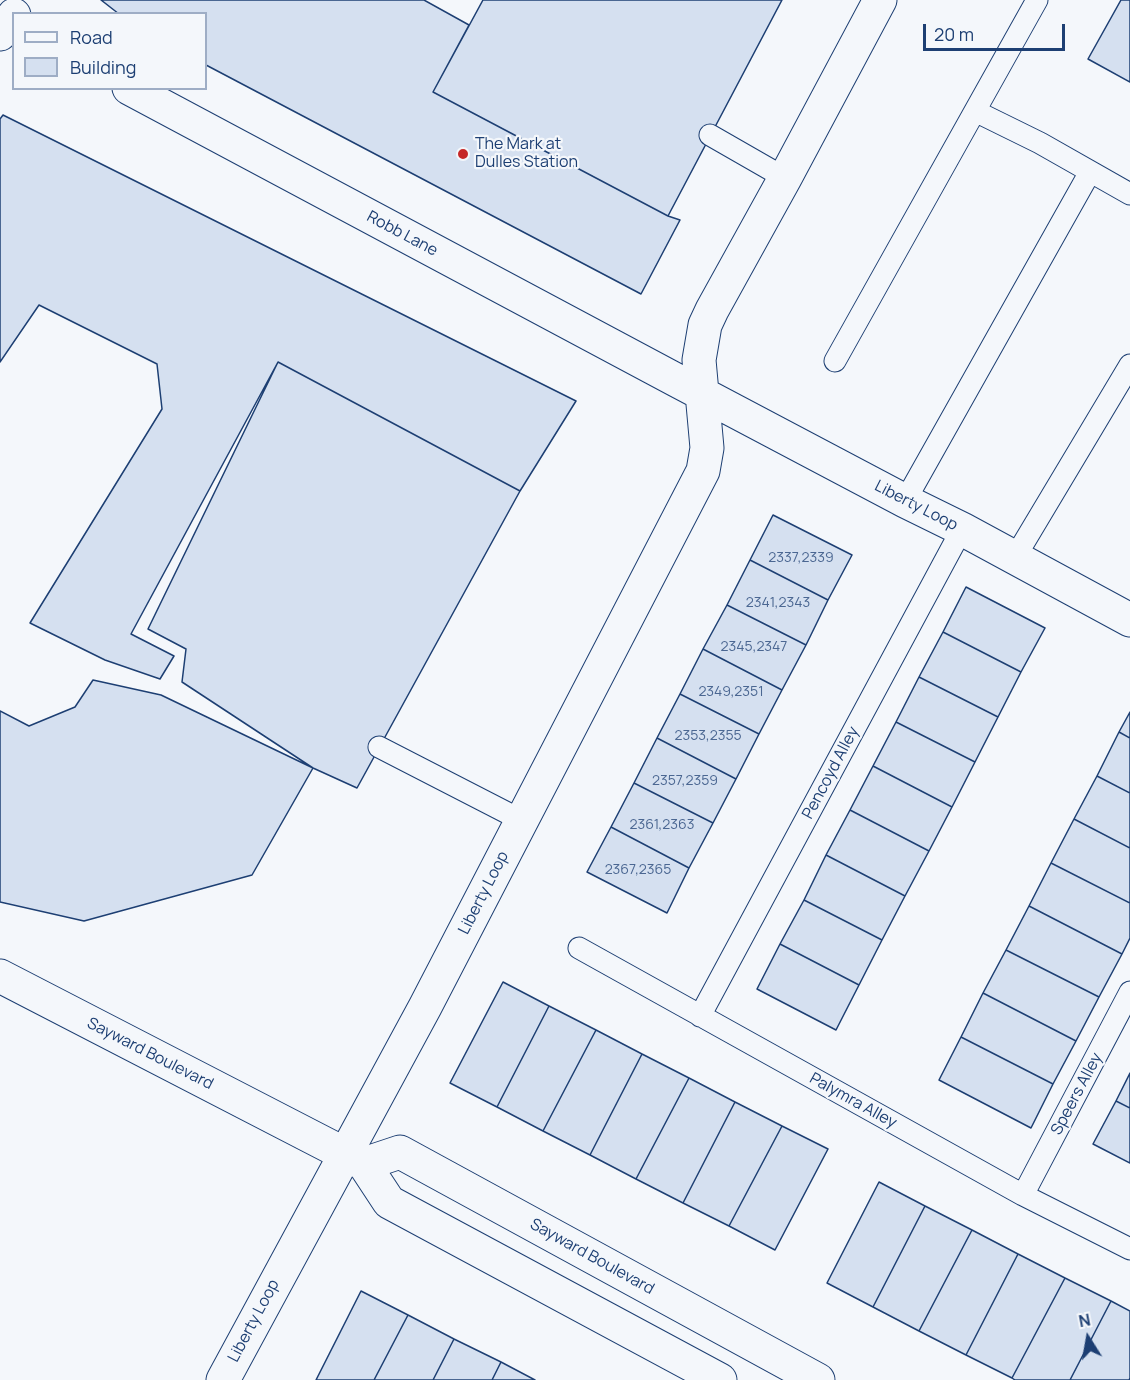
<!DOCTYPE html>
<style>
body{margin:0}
#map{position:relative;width:1130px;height:1380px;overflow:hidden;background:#f4f7fb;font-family:Manrope,sans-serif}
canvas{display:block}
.legend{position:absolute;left:12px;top:12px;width:195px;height:78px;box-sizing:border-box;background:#f4f7fb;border:2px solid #9eadc5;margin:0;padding:8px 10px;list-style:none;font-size:18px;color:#1d3f73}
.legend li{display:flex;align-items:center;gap:12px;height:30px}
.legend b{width:30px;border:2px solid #9eadc5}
.north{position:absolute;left:1058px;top:1308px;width:60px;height:60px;-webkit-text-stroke:4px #f4f7fb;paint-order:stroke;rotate:349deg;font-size:16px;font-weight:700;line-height:24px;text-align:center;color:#1d3f73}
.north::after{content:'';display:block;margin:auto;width:21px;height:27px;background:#1d3f73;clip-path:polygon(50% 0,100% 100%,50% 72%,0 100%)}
.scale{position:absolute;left:923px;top:24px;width:142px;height:27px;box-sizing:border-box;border:3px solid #1d3f73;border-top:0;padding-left:8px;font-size:18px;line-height:21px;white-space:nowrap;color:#1d3f73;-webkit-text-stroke:4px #f4f7fb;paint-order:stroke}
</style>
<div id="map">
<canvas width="1130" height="1380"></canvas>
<ul class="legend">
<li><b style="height:8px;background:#f4f7fb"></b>Road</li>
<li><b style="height:16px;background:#d5e0f0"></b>Building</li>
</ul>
<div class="north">N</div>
<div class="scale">20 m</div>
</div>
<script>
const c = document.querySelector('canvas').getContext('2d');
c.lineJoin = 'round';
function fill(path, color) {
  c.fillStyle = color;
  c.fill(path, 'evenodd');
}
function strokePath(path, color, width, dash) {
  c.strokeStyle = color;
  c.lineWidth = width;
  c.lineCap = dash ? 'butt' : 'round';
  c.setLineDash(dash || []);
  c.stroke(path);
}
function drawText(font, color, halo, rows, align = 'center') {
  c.font = font + ' Manrope,sans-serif';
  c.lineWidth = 4.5;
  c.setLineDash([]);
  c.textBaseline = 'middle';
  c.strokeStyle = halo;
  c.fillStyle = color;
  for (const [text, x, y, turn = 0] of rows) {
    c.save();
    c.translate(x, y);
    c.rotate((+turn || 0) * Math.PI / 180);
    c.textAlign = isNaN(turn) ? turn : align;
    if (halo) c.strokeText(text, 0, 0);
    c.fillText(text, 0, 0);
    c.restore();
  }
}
const building = new Path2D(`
 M 101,0 L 424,0 L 469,25 L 433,92 L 668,216 L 680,220 L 641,294 L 206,65 L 206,14 L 119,14 Z
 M 483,0 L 782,0 L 668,216 L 433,92 Z
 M 1121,0 L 1130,0 L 1130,82 L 1088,59 Z
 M 3,115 L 576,401 L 520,491 L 278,362 L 131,634 L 174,656 L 160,679 L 105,660 L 30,623 L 162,409 L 157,364 L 39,305 L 0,362 L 0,119 Z
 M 278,362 L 520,491 L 357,788 L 313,768 L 182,682 L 186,649 L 148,629 Z
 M 773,515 L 852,555 L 828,600 L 750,560 Z
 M 750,560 L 828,600 L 806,645 L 727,605 Z
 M 966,587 L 1045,628 L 1021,672 L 943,632 Z
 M 727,605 L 806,645 L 782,690 L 703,649 Z
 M 943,632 L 1021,672 L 998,717 L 919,677 Z
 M 703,649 L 782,690 L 759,734 L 680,694 Z
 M 919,677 L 998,717 L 975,762 L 896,722 Z
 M 93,680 L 161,695 L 313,768 L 252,875 L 84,921 L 0,902 L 0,711 L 29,726 L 75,707 Z
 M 680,694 L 759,734 L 736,779 L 657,738 Z
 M 1130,712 L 1130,738 L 1119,732 Z
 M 896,722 L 975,762 L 952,807 L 873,766 Z
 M 1119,732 L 1130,738 L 1130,793 L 1097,776 Z
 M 657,738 L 736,779 L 713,823 L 634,783 Z
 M 873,766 L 952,807 L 929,851 L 850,810 Z
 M 1097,776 L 1130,793 L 1130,848 L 1074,819 Z
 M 634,783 L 713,823 L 689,868 L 611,827 Z
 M 850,810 L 929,851 L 905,896 L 826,855 Z
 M 1074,819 L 1130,848 L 1130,903 L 1051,863 Z
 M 611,827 L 689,868 L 667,913 L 587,872 Z
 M 826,855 L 905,896 L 882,940 L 804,900 Z
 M 1051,863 L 1130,903 L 1130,938 L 1122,954 L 1029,906 Z
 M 804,900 L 882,940 L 859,985 L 780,944 Z
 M 1029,906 L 1122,954 L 1099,997 L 1006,950 Z
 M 780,944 L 859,985 L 836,1030 L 757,989 Z
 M 1006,950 L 1099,997 L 1076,1041 L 983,993 Z
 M 503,982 L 549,1006 L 497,1107 L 450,1083 Z
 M 983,993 L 1076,1041 L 1053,1084 L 961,1037 Z
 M 549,1006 L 596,1030 L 543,1131 L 497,1107 Z
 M 596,1030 L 642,1054 L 590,1155 L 543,1131 Z
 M 961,1037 L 1053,1084 L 1031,1128 L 939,1080 Z
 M 642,1054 L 689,1078 L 636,1179 L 590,1155 Z
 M 1130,1073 L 1130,1108 L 1116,1101 Z
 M 689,1078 L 735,1102 L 683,1203 L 636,1179 Z
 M 1116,1101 L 1130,1108 L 1130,1163 L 1093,1144 Z
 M 735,1102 L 782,1126 L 729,1226 L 683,1203 Z
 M 782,1126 L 828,1149 L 775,1250 L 729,1226 Z
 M 879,1182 L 925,1206 L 873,1307 L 827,1283 Z
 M 925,1206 L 972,1230 L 919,1331 L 873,1307 Z
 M 972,1230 L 1018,1254 L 966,1355 L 919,1331 Z
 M 1018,1254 L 1065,1278 L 1012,1378 L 966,1355 Z
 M 1065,1278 L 1111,1301 L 1070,1380 L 1015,1380 L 1012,1378 Z
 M 361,1291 L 408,1315 L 374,1380 L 316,1380 Z
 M 1111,1301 L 1130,1311 L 1130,1378 L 1129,1380 L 1070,1380 Z
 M 408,1315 L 454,1339 L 433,1380 L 374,1380 Z
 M 454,1339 L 501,1362 L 492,1380 L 433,1380 Z
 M 501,1362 L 535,1380 L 492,1380 Z`);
fill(building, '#d5e0f0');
strokePath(building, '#1d3f73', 1.5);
const lane = new Path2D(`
 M 975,111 L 1040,143 L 1130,194
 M 710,135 L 785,178
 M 835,361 L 1037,0
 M 905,501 L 1090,172
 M 1014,559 L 1130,365
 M 379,747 L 521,820
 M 579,948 L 1023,1195 L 1130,1249
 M 700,1016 L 962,529
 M 1023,1195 L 1130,992`);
const street = new Path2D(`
 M 0,34 L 14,15
 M 129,88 L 676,380 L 905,501 L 962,529 L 1130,620
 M 223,1380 L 425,1007 L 703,471 L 707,448 L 699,360 L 705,325 L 712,310 L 785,178 L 880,0`);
const secondary = new Path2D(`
 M 0,976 L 364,1164 L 389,1202 L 720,1380
 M 364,1164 L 400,1152 L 818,1380`);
strokePath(lane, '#1d3f73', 23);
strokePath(street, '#1d3f73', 35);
strokePath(secondary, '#1d3f73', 35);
strokePath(lane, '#f4f7fb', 21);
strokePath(street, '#f4f7fb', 33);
strokePath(secondary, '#f4f7fb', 33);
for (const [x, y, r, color] of [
 [463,154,6,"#c62828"]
]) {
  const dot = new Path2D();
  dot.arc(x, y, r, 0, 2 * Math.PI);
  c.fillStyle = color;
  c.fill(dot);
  strokePath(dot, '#f4f7fb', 2);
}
drawText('14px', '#4b6792', null, [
 ["2337,2339",801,558],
 ["2341,2343",778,603],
 ["2345,2347",754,647],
 ["2349,2351",731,692],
 ["2353,2355",708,736],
 ["2357,2359",685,781],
 ["2361,2363",662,825],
 ["2367,2365",638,870]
]);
drawText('16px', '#1d3f73', '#f4f7fb', [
 ["The Mark at",475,145],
 ["Dulles Station",475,163]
], 'left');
drawText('16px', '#1d3f73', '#f4f7fb', [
 ["Robb Lane",402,234,28],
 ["Liberty Loop",916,506,27],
 ["Pencoyd Alley",831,773,-62],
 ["Liberty Loop",484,893,-63],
 ["Sayward Boulevard",150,1054,27],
 ["Speers Alley",1077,1094,-62],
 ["Palymra Alley",853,1101,29],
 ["Sayward Boulevard",592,1257,29],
 ["Liberty Loop",254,1321,-62]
]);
</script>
